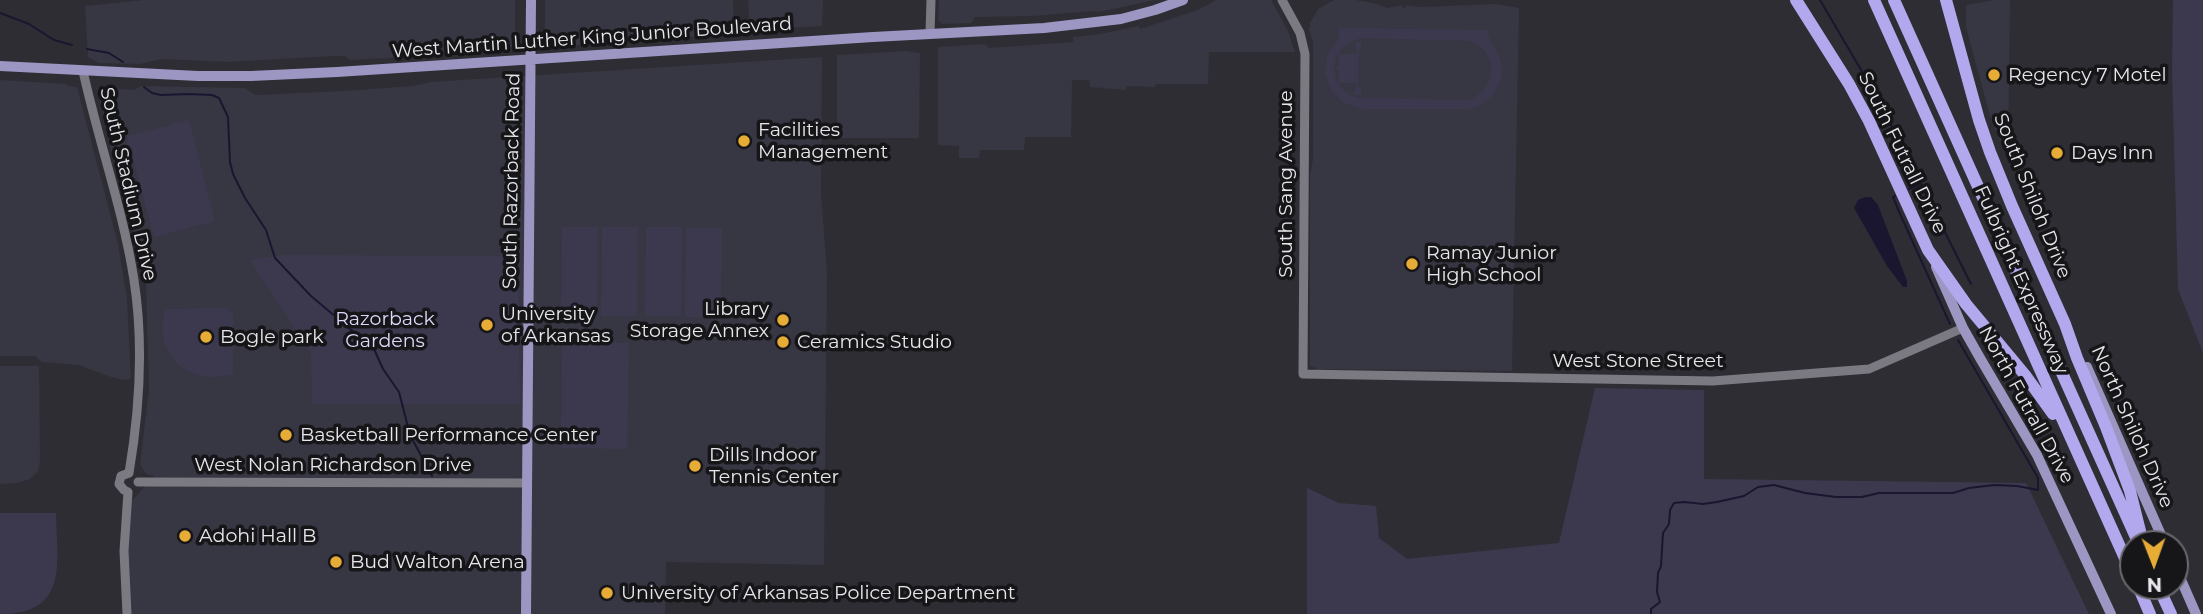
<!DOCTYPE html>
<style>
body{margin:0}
#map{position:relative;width:2203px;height:614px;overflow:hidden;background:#2e2d34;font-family:Montserrat,sans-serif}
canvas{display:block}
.north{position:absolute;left:2119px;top:530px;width:70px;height:70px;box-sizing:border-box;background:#161619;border:2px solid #6a696d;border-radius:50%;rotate:179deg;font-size:19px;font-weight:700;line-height:28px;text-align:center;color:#e7e6eb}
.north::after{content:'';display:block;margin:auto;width:24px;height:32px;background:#e7ac36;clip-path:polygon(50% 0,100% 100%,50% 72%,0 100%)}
</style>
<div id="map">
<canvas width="2203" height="614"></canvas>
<div class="north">N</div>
</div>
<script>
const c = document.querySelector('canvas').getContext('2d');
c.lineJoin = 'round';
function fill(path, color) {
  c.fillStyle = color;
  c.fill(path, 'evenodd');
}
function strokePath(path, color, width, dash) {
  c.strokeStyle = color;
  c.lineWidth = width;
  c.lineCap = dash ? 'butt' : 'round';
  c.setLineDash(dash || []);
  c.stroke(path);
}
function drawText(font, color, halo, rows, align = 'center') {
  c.font = font + ' Montserrat,sans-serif';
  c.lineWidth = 7;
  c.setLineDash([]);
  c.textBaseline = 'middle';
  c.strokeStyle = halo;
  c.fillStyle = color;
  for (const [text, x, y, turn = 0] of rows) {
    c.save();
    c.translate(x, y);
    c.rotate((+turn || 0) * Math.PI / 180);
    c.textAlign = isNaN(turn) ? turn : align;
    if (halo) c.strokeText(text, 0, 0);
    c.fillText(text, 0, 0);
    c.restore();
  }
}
fill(new Path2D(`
 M 144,0 L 515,0 L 515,42 L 512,47 L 507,49 L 453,51 L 449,55 L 350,60 L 345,56 L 334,56 L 228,62 L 162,59 L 140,64 L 99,63 L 88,57 L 85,6 Z
 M 545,0 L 733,0 L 734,34 L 554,47 L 545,38 Z
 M 748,0 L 823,0 L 822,26 L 750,30 Z
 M 939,0 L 1155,0 L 1099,12 L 1094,11 L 1033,16 L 975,17 L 971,23 L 942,24 L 938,20 Z
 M 1216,0 L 1271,0 L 1288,31 L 1295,52 L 1209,52 L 1208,84 L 1156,84 L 1155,87 L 1126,86 L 1126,90 L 1090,87 L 1089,80 L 1072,80 L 1071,137 L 1025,137 L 1024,150 L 980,150 L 979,158 L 959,158 L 959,146 L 938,145 L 938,47 L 985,44 L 989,48 L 1073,42 L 1073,37 L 1100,34 L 1139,26 L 1140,29 L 1200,9 Z
 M 1334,0 L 1356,0 L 1373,3 L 1388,8 L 1402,5 L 1402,7 L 1406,8 L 1406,5 L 1421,7 L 1495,4 L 1519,8 L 1512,371 L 1318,369 L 1310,366 L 1310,175 L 1313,159 L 1313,42 L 1309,31 L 1310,23 L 1318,9 Z
 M 1995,0 L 2010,0 L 2008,157 L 1992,123 L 1966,27 L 1966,5 Z
 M 906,51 L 920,53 L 919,138 L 837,138 L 837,55 Z
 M 822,57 L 821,194 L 827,273 L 824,565 L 666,562 L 665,614 L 127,614 L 126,507 L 155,476 L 146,474 L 140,464 L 149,390 L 146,284 L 145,273 L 111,150 L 97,88 L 135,90 L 140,86 L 245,88 L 255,95 L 344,91 L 413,86 L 431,82 Z
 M 0,80 L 67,84 L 67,86 L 77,87 L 118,244 L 127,299 L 131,379 L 124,380 L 111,377 L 79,365 L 42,362 L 35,356 L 0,356 Z
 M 0,366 L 39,366 L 40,461 L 38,471 L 30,479 L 18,483 L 0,484 Z`), '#373643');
fill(new Path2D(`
 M 2173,0 L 2203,0 L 2203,353 L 2178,289 L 2172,70 Z
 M 1339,28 L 1488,30 C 1488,42 1495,45 1499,56 C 1508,79 1493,103 1470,109 L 1361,109 L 1344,103 L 1331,90 L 1325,72 L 1327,55 L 1339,38 ZM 1363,38 L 1472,41 C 1499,54 1498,91 1467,100 L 1357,98 C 1324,86 1328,43 1363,38 Z
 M 1355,42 L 1361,42 L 1361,48 L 1359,49 L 1358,88 L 1361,88 L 1361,95 L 1354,95 L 1357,83 L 1339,83 L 1339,71 L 1337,71 L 1337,66 L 1339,66 L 1339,54 L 1357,54 Z
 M 189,120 L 215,221 L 154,237 L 127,136 Z
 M 562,227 L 598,227 L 597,316 L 561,316 Z
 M 602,227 L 638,227 L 637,316 L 601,316 Z
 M 646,227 L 682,227 L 681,316 L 645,316 Z
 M 686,228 L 722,228 L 721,317 L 685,317 Z
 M 285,255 L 518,256 L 520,404 L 312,404 L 311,352 L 250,260 Z
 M 226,308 L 233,314 L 233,374 C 188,387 153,355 165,309 Z
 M 562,342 L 629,343 L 627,449 L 561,448 Z
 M 1595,388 L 1704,390 L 1704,479 L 2026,483 L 2089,614 L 1307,614 L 1307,488 L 1339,503 L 1376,506 L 1379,538 L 1407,559 L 1559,543 Z
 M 0,513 L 56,513 C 57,564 69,614 0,614 Z`), '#3c394f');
fill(new Path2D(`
 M 1865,197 L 1871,197 L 1878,205 L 1907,281 L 1907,287 L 1903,287 L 1887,266 L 1854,208 L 1858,200 Z`), '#1b1630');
strokePath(new Path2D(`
 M 1820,0 L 1877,97 L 1971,284
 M 0,13 L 29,24 L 54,40 L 72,45
 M 87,49 L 109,53 L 123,62
 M 144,87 L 152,93 L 161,95 L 189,94 L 212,95 L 219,98 L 228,117 L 230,162 L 233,174 L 245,198 L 266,230 L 275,258 L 311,296 L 374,349 L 383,369 L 399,392 L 410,435 L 432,476
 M 1909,189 L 1920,184
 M 1895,196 L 1893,197 L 1900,214 L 1950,324
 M 1651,614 L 1651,609 L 1660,602 L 1657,592 L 1658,573 L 1661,566 L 1663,533 L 1669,524 L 1670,510 L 1674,503 L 1684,502 L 1703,504 L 1717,502 L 1744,496 L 1758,487 L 1774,485 L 1805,493 L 1836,497 L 1862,497 L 1879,493 L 1953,493 L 1969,488 L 1994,485 L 2017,486 L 2038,490 L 2038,478 L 1958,340`), '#1b1630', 2);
strokePath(new Path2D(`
 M 1282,0 L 1300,33 L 1305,54 L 1303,374 L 1713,381 L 1869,369 L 1963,328
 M 930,33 L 931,0
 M 83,71 C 98,140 123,209 134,280 C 144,345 140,408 129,473
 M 138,482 L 527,483
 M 128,492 L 124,490 L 119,484 L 121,476 L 129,473
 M 127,614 L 124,551 L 128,492`), '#7b7a82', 9);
strokePath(new Path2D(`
 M 0,66 L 198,76 L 251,76 L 337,72 L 873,37 L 1044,28 L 1121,19 L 1155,10 L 1183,0
 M 1936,267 L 1963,328 L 1980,358 L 2037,455 L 2111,614
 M 2087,367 L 2165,544
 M 2175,566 L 2196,614
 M 526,614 L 531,0`), '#9c96c2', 10);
strokePath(new Path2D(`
 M 1796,0 L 1849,84 L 1869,121 L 1928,250 L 1966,304 L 2025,375 L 2053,414
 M 1874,0 L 2133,576
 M 1894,0 L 2139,544
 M 1946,0 L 1979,120 L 1990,152 L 2012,206 L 2065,324 L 2077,358 L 2106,427 L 2130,491 L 2141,535
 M 2138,586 L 2150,614
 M 2158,586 L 2171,614`), '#b2a8ed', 12);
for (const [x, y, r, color] of [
 [1994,75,7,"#e7ac36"],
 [744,141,7,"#e7ac36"],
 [2057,153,7,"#e7ac36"],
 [1412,264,7,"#e7ac36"],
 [783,320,7,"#e7ac36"],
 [487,325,7,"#e7ac36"],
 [206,337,7,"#e7ac36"],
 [783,342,7,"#e7ac36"],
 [286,435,7,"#e7ac36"],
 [695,466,7,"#e7ac36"],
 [185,536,7,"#e7ac36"],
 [336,562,7,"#e7ac36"],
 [607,593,7,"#e7ac36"]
]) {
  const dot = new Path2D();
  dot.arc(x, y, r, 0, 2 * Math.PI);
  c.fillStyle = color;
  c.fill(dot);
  strokePath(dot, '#161619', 2.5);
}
drawText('19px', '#e7e6eb', '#161619', [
 ["West Martin Luther King Junior Boulevard",592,38,-4],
 ["South Futrall Drive",1902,153,64],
 ["South Razorback Road",512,181,-89],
 ["South Stadium Drive",128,184,77],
 ["South Sang Avenue",1286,184,-90],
 ["South Shiloh Drive",2032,196,68],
 ["Fulbright Expressway",2021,280,66],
 ["West Stone Street",1638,361],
 ["North Futrall Drive",2026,405,61],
 ["North Shiloh Drive",2132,427,66],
 ["West Nolan Richardson Drive",333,465]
]);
drawText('19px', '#e7e6eb', '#161619', [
 ["Regency 7 Motel",2008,75],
 ["Facilities",758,130],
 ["Management",758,152],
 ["Days Inn",2071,153],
 ["Ramay Junior",1426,253],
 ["High School",1426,275],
 ["Library",769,309,"right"],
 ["Storage Annex",769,331,"right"],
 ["University",501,314],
 ["of Arkansas",501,336],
 ["Bogle park",220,337],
 ["Ceramics Studio",797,342],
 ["Basketball Performance Center",300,435],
 ["Dills Indoor",709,455],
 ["Tennis Center",709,477],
 ["Adohi Hall B",199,536],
 ["Bud Walton Arena",350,562],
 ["University of Arkansas Police Department",621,593]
], 'left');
drawText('19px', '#dcd9fb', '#161619', [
 ["Razorback",385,319],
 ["Gardens",385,341]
]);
</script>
